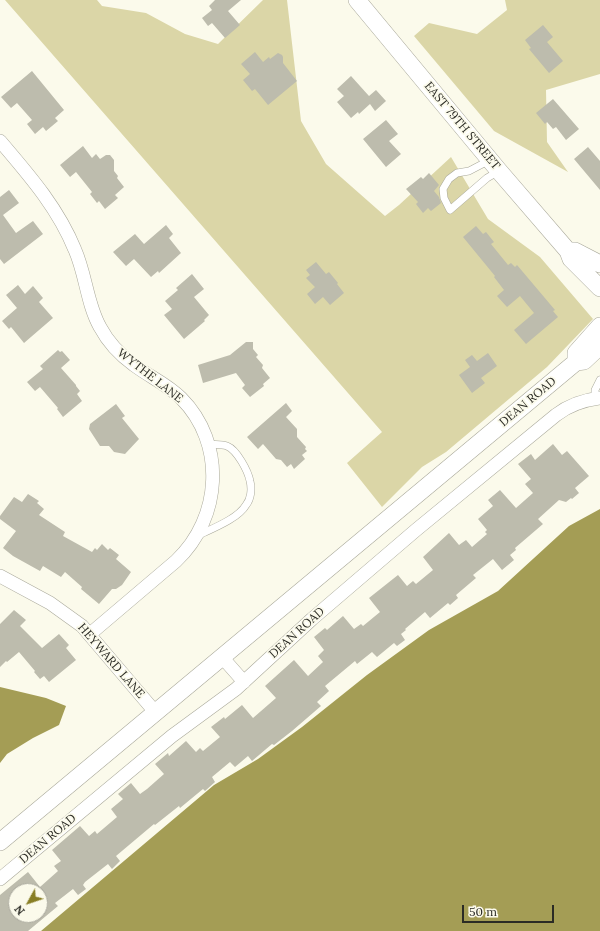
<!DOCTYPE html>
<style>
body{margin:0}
#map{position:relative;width:600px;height:931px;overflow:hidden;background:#fbfaeb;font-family:Lora,serif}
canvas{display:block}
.north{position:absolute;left:8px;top:883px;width:40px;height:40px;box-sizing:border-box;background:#fbfaeb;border:1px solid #a8a79c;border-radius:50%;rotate:230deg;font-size:11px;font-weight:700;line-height:16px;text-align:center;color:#2b2b25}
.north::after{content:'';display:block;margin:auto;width:14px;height:18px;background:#887e24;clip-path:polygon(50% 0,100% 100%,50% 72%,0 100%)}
.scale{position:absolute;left:462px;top:905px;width:92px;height:18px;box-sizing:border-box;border:2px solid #2b2b25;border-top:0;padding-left:5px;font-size:12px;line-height:14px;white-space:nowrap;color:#2b2b25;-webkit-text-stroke:3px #fbfaeb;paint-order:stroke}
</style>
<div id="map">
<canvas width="600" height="931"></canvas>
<div class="north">N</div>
<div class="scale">50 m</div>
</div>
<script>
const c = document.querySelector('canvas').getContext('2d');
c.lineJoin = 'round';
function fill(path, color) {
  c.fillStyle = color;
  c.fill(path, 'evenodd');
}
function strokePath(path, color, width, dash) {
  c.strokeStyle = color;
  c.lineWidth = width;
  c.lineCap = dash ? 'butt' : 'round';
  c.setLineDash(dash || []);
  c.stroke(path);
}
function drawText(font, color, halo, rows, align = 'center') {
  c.font = font + ' Lora,serif';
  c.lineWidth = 3.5;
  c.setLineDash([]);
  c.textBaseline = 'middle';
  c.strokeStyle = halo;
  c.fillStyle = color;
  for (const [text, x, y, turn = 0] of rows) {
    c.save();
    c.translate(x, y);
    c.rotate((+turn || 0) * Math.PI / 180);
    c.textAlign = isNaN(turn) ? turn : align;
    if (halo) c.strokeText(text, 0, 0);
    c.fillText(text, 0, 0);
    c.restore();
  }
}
fill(new Path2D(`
 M 5,0 L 97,0 L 102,6 L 146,13 L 185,34 L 218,44 L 263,0 L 287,0 L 301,121 L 326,164 L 385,216 L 399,205 L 451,157 L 488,219 L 540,257 L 593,319 L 547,367 L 446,452 L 422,467 L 382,507 L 347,463 L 382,432 Z
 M 505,0 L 600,0 L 600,74 L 546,90 L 547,142 L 568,172 L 494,131 L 414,36 L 429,23 L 477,34 L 507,10 Z`), '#dbd6a7');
fill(new Path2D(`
 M 600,509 L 600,931 L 41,931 L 214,785 L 258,759 L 302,727 L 367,675 L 429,630 L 498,591 L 569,526 Z
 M 0,687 L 46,698 L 66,706 L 59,725 L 33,738 L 7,754 L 0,763 Z`), '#a49d55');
fill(new Path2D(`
 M 215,0 L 241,0 L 228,11 L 240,25 L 225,38 L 212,23 L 208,26 L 202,18 L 212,10 L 209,6 Z
 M 543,25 L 553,37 L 547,42 L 563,61 L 549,73 L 529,49 L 531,48 L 525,40 Z
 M 255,52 L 263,62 L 269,57 L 270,59 L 278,53 L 282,55 L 283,57 L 283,63 L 297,81 L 268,105 L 255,89 L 252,91 L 243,80 L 250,74 L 241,64 Z
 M 32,71 L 64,110 L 55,118 L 58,121 L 46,131 L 43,127 L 35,134 L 27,124 L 32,120 L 17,103 L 11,108 L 1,97 Z
 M 351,76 L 369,96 L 376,90 L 386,101 L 375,111 L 370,104 L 359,114 L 358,112 L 351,118 L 337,102 L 344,96 L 337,89 Z
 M 553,99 L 579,129 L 566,140 L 556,127 L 553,129 L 547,122 L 545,124 L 536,113 Z
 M 386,120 L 398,134 L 389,141 L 401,154 L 386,167 L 363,139 Z
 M 83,146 L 92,158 L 96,154 L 100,159 L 106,155 L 110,155 L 114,160 L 114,171 L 118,176 L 117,178 L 124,187 L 115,195 L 118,198 L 105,209 L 99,201 L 97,203 L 90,194 L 92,192 L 76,172 L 70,177 L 60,165 Z
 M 588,147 L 600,161 L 600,190 L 574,159 Z
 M 429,173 L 439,185 L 434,191 L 439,197 L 441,203 L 431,211 L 428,208 L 423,213 L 416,204 L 418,202 L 406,189 L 421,177 L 423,179 Z
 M 9,190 L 19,203 L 3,215 L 16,233 L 33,221 L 43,234 L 4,264 L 0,259 L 0,197 Z
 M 166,225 L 173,234 L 169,238 L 181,253 L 159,273 L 158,271 L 151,277 L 134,259 L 126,266 L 113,252 L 135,234 L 144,244 Z
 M 476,226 L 483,234 L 486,232 L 494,242 L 491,244 L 508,265 L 511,263 L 515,267 L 517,265 L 555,310 L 553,311 L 558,317 L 526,344 L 514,330 L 534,313 L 520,296 L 507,307 L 497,296 L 504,290 L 494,277 L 495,276 L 463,237 Z
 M 316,262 L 326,274 L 329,272 L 338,283 L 337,284 L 344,293 L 330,305 L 323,297 L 315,304 L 307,294 L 315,287 L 306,278 L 310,275 L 306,270 Z
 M 192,274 L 204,289 L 194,297 L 209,315 L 204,320 L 205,321 L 184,339 L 164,315 L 172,309 L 165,301 L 178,290 L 176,288 Z
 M 18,285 L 25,294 L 33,286 L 43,298 L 39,302 L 53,318 L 24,343 L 11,327 L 9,329 L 2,321 L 17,308 L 6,295 Z
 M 246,342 L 253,342 L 253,349 L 258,355 L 256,357 L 263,365 L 262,368 L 270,378 L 263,384 L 264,386 L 250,397 L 242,388 L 245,385 L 236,373 L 203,383 L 198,365 L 230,355 Z
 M 58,350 L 60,352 L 62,351 L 70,360 L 61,368 L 76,385 L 76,386 L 80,391 L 77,394 L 82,401 L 63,417 L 57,409 L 58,408 L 40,387 L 35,391 L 27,382 L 43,369 L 40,366 Z
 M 488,353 L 497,366 L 481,378 L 485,383 L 472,393 L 459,375 L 470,367 L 465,360 L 472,355 L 477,361 Z
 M 286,403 L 292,411 L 286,417 L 297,429 L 297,437 L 306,447 L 305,449 L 307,451 L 302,455 L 305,459 L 294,469 L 291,464 L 287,467 L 281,460 L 276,459 L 263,444 L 258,449 L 247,437 Z
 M 116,404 L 125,416 L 122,418 L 139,439 L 125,454 L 114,452 L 109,446 L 100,446 L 89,429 L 90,424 Z
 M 553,444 L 562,455 L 567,451 L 589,476 L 575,488 L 579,493 L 572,499 L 571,498 L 566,502 L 559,500 L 538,519 L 543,524 L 515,548 L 516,550 L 510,555 L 514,560 L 502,570 L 493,559 L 473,575 L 476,578 L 456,595 L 458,598 L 450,605 L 448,603 L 430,618 L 425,612 L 405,629 L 406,630 L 401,634 L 405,640 L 397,646 L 394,643 L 377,657 L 372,652 L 357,664 L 355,661 L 325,686 L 329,691 L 317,702 L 321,706 L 292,731 L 274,745 L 272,744 L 252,761 L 248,756 L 235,767 L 230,762 L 212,777 L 215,782 L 205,791 L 203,789 L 180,808 L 179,806 L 155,825 L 154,824 L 116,856 L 120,861 L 112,869 L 108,864 L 85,882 L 83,885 L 86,889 L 78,895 L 73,889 L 55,903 L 58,906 L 28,931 L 0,931 L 0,895 L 28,872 L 40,887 L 58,871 L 54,866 L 61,861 L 52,850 L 80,826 L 89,836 L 95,831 L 97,834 L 117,817 L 111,809 L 123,799 L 118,794 L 131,783 L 140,794 L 147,789 L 164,774 L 155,764 L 168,753 L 169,756 L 186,741 L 196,752 L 200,748 L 203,751 L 220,737 L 211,727 L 224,717 L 225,719 L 242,705 L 253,718 L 276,698 L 265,686 L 294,660 L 308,676 L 323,662 L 318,656 L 324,650 L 314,637 L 325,628 L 327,630 L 343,616 L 354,629 L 361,624 L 363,626 L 380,612 L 369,598 L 398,575 L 407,586 L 413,581 L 416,584 L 433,570 L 423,557 L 449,533 L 459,545 L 466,540 L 472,547 L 487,534 L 485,532 L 487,530 L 478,519 L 493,506 L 488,500 L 500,490 L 516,508 L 533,493 L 525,484 L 531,479 L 518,464 L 531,454 L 535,460 ZM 16,891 L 40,891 L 40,915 L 16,915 Z
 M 28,494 L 39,501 L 37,503 L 44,509 L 39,515 L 65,532 L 63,536 L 92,552 L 95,548 L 97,550 L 102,544 L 108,550 L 110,548 L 119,555 L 116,559 L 131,572 L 122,585 L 116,589 L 112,589 L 99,604 L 81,589 L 82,587 L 65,572 L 61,577 L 43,566 L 40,571 L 13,556 L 3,548 L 16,531 L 0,519 L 0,516 L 14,497 L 22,502 Z
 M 14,610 L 26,620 L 20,626 L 42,648 L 59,634 L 69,645 L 66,648 L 76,660 L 49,682 L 44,676 L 40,679 L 34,672 L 35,671 L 19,652 L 7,662 L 6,661 L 0,667 L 0,624 Z`), '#bdbcad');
const service = new Path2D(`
 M 490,160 L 469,171 L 457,173 L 449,179 L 443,189 L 444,198 L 450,210 L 487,178 L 499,171
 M 595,399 L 595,390 L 600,380
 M 197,536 C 211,529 238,519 246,505 C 251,499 252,489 250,481 C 248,471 237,450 227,446 C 221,444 214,445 208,444`);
const minor = new Path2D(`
 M 0,141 C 29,175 58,208 75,250 C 86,275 87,304 100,327 C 108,342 120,355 134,365 C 150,377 167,384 181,398 C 226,443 222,518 176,561 L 90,634
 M 0,576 L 50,603 L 82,626 L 156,713
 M 222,657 L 244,682
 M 0,879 L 172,736 L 236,689 L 312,619 L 416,530 L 556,415 C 569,405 584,400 600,398`);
const tertiary = new Path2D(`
 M 357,0 L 499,171 L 568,251 L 571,259 L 600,288
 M 568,251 L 575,251 L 600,264
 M 576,362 L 576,353 L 600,326
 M 0,842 L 576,362 L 584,361 L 600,346`);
strokePath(service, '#a9a89a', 8);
strokePath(minor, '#a9a89a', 14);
strokePath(tertiary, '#a9a89a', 18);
strokePath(service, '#fff', 7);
strokePath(minor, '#fff', 13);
strokePath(tertiary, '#fff', 17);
drawText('12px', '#2b2b25', '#fbfaeb', [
 ["EAST 79TH STREET",462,126,50],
 ["WYTHE LANE",150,376,38],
 ["DEAN ROAD",528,402,-40],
 ["DEAN ROAD",297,633,-42],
 ["HEYWARD LANE",111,661,49],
 ["DEAN ROAD",48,839,-40]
]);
</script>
